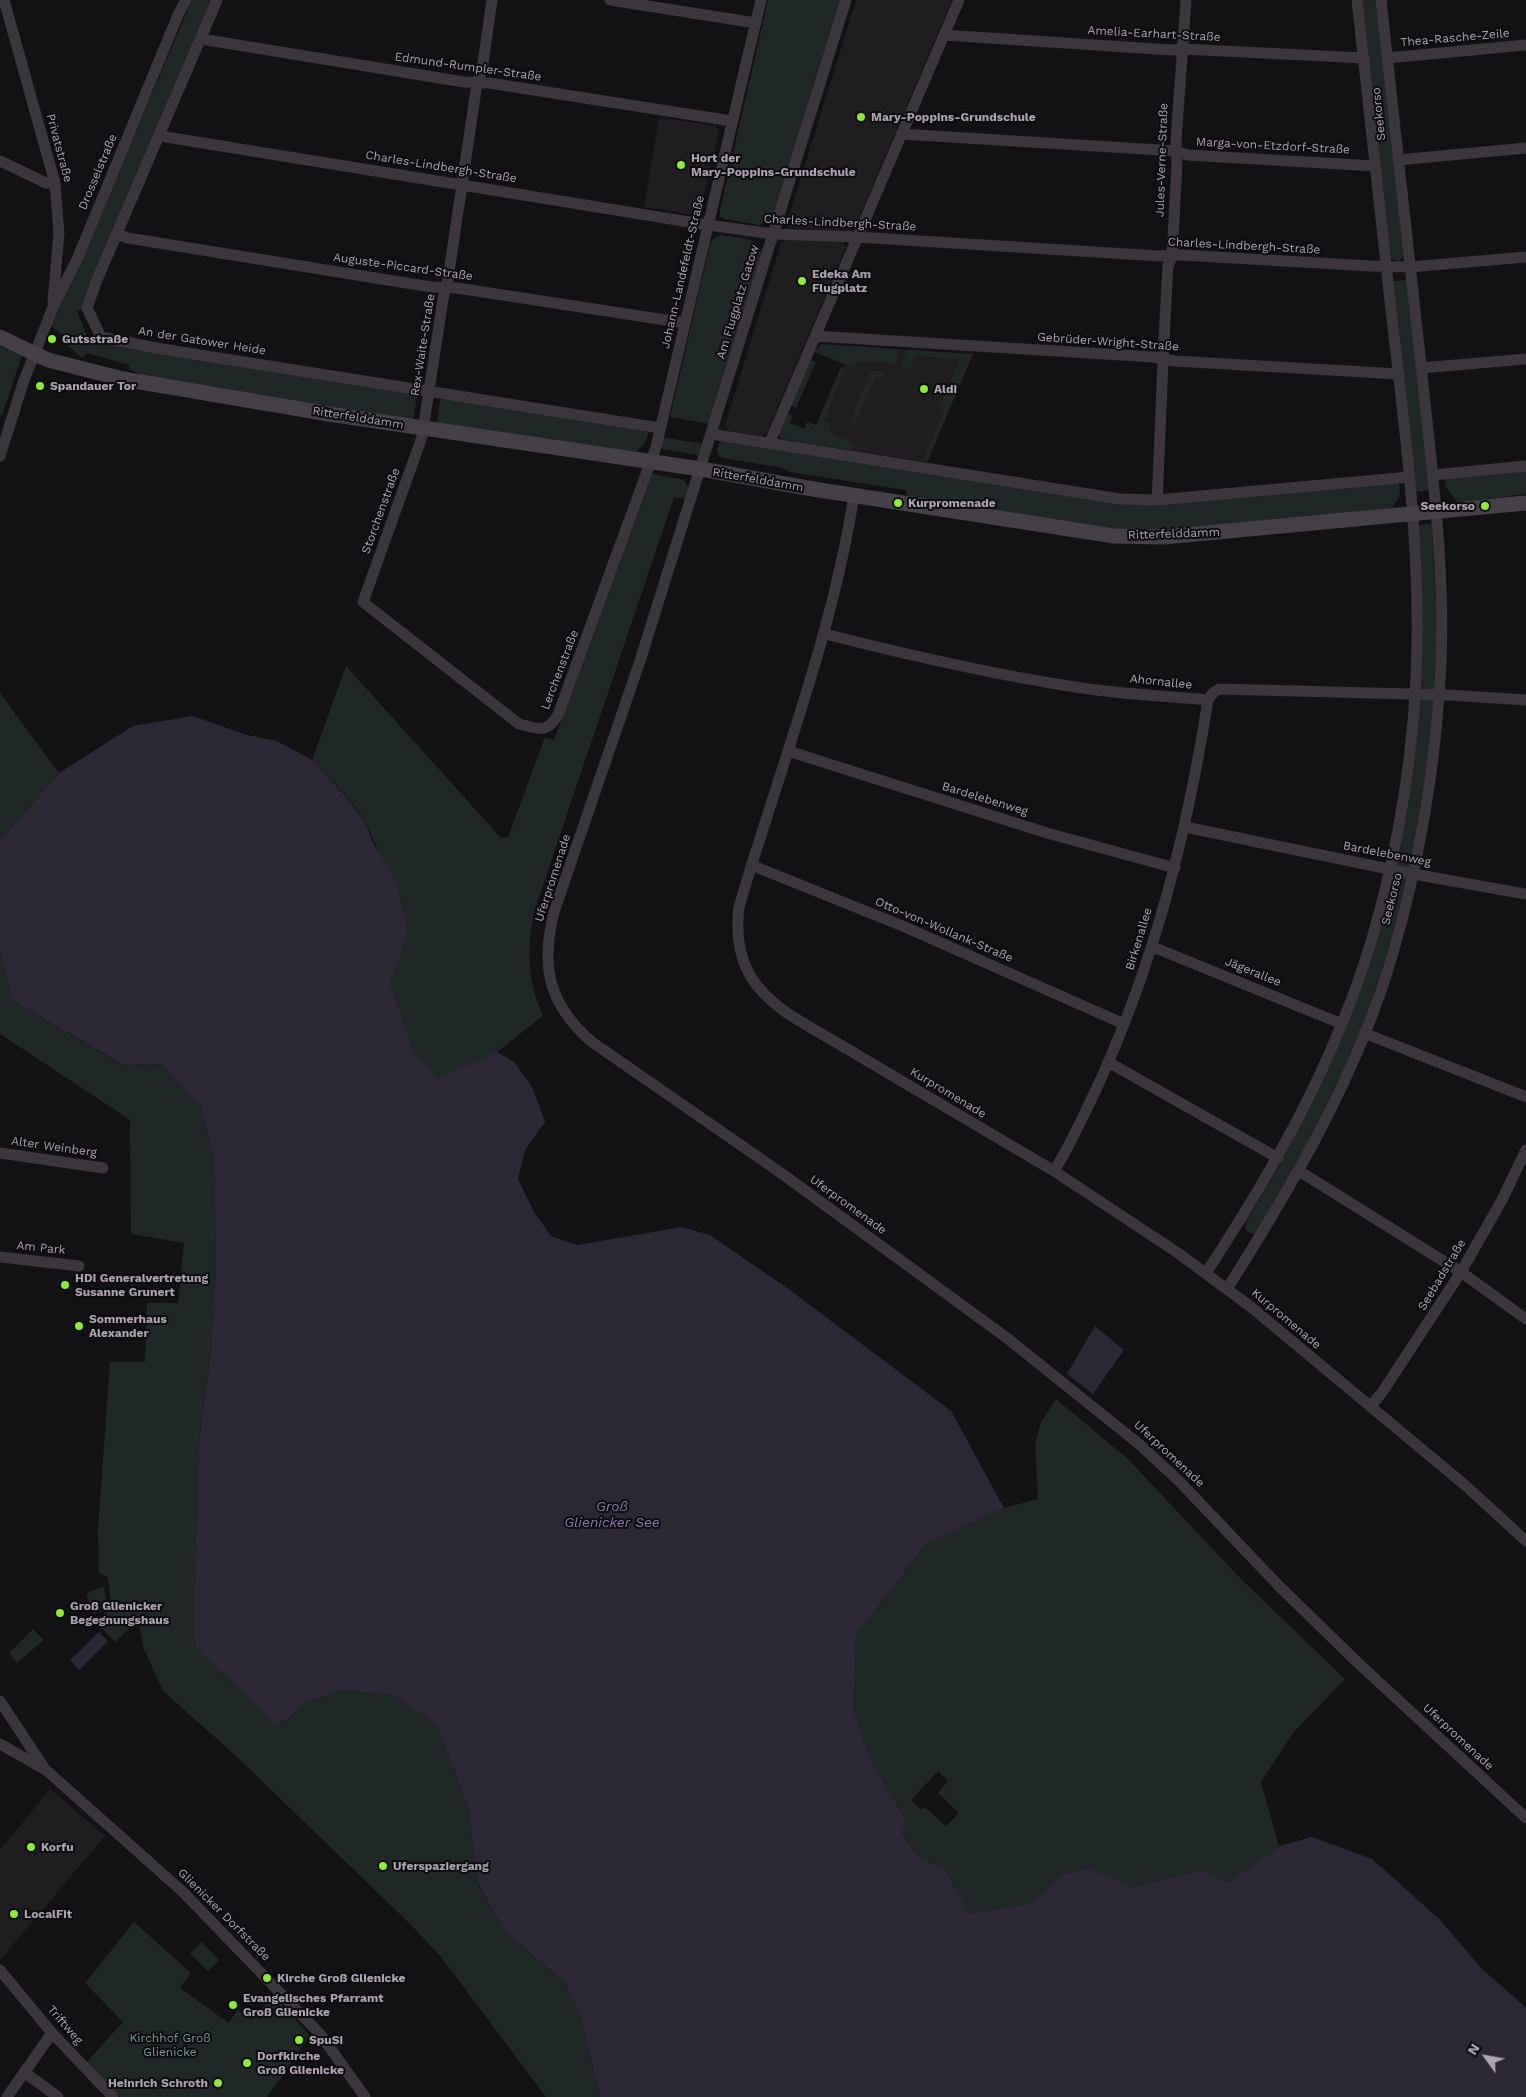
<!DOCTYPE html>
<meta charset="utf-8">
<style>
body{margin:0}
#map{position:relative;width:1526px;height:2097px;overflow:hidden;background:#121113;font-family:"Work Sans",sans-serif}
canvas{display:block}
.north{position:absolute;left:1461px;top:2032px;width:50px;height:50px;-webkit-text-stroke:4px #0d0c0e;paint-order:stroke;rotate:302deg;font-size:14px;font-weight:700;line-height:20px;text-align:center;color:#aca3b3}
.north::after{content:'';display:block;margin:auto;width:18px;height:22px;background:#aca3b3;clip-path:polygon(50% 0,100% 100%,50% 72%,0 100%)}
</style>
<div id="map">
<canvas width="1526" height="2097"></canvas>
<div class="north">N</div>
</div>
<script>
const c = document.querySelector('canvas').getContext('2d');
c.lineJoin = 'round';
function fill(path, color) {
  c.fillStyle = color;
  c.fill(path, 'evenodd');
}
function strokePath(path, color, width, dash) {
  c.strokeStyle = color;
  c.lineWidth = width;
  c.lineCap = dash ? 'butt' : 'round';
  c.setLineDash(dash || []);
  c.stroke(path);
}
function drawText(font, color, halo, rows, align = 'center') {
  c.font = font + ' "Work Sans",sans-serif';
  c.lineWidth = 4;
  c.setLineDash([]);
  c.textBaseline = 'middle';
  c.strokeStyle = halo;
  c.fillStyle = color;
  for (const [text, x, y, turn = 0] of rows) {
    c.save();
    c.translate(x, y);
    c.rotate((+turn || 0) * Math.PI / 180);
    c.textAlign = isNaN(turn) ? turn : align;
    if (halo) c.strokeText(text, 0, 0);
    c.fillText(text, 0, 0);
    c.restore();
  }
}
fill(new Path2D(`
 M 856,0 L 952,0 L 855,227 L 849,231 L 790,228 L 787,223 Z
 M 659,117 L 715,126 L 719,131 L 700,212 L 694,215 L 644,207 Z
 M 787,239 L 844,242 L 846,247 L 767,432 L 761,436 L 728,431 L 725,425 L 781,243 Z
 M 853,346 L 973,354 L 927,462 L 811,444 Z
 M 50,1789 L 105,1836 L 0,1960 L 0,1850 Z`), '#1f1d20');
fill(new Path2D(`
 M 192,0 L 212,0 L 81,310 L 77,311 L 90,344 L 95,342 L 414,393 L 417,396 L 413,421 L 157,380 L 129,370 L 129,365 L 87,353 L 82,358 L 62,340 L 65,337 L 50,325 L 73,278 Z
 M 768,0 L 841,0 L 774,219 L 770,219 L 760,225 L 724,219 L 720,216 L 720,210 Z
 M 1361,0 L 1377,0 L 1404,256 L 1398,261 L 1390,258 Z
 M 721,235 C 737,238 760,236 762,256 L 710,424 L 670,417 L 710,244 L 714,238 Z
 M 1407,280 L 1430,490 L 1415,492 L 1392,281 Z
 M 821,344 L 897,349 L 898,354 L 894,365 L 885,362 L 857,361 L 854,368 L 814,352 Z
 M 0,346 L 22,356 L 2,415 L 0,415 Z
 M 907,350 L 973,354 L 927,462 L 925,461 L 925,455 L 944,411 L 939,409 L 960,359 L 915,356 L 910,369 L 901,365 Z
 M 810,360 L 816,362 L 796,408 L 791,405 Z
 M 841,367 L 845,369 L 824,421 L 831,424 L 828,431 L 854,444 L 851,450 L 781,439 L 779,433 L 787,414 L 793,415 L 790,423 L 804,429 L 807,422 L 816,425 Z
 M 864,370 L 884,372 L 882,379 L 875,377 L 855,424 L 850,421 L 870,373 Z
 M 443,398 L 649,432 L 644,444 L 635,453 L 437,425 L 440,400 Z
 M 662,437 L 703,444 L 698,455 L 662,449 Z
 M 725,441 L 1130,505 L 1399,483 L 1400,495 L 1392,508 L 1217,528 L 1132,531 L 908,499 L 906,490 L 790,472 L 783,468 L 723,458 L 719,456 L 717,450 L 720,442 Z
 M 1526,470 L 1526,494 L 1457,502 L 1446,487 L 1445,479 Z
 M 652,474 L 684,480 L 689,489 L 686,499 L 674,497 L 534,912 C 527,952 527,978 543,1016 L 497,1052 L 514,1062 L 532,1087 L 545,1122 L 457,1110 L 414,1052 L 390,983 L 408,934 C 394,897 383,857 365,822 C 352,799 330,780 312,760 L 346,666 L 501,838 L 508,837 L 545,737 L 554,740 Z
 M 1432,524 L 1437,636 L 1434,690 L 1420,689 L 1417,525 Z
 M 0,693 L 59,773 L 0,841 Z
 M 1421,698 L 1434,700 L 1429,752 L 1410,868 L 1398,867 L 1395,864 L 1419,700 Z
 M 1393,875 L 1406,877 L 1407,879 C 1387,960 1361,1044 1322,1118 C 1301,1157 1278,1195 1256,1234 L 1250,1233 L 1245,1229 L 1247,1220 L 1281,1163 L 1326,1073 Z
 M 0,951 L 13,1001 L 122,1065 L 161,1064 L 201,1106 L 214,1162 L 216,1266 L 209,1368 L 199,1442 L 194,1589 L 277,1726 L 306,1703 L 343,1690 L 392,1695 L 437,1724 L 468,1808 L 477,1882 L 504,1930 L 564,1982 L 582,2019 L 600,2097 L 546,2097 L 442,1958 L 411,1925 L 236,1756 L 163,1691 L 144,1649 L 138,1620 L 115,1642 L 96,1622 L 111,1607 L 108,1577 L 99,1573 L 98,1529 L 110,1362 L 145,1362 L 147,1303 L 178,1303 L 184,1243 L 131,1234 L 130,1120 L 0,1034 Z
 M 1056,1399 L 1128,1459 L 1239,1577 L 1345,1679 L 1293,1733 L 1261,1782 L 1279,1846 L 1311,1837 L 1372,1859 L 1440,1920 L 1410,1922 L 1254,1885 L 1065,1911 L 969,1915 L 944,1868 L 919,1858 L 901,1832 L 907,1823 L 869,1757 L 854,1711 L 856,1635 L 926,1544 L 1004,1508 L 1038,1499 L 1035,1444 L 1041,1422 ZM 938,1771 L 948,1781 L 938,1793 L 959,1813 L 946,1826 L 925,1807 L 921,1810 L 911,1800 Z
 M 103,1586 L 108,1605 L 94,1614 L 86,1594 Z
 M 33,1629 L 44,1640 L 17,1663 L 9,1653 Z
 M 134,1922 L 191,1973 L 180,1988 L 229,2023 L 238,2009 L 251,2020 L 274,1995 L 310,2036 L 267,2097 L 120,2097 L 86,2063 L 123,2022 L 85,1983 Z
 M 202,1942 L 219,1960 L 208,1971 L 190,1954 Z`), '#202727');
fill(new Path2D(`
 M 193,716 L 247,735 L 277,741 L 312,760 L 347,798 L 364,821 L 374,844 L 397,884 L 408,934 L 390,983 L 414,1052 L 437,1079 L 497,1052 L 514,1062 L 532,1087 L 545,1122 L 525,1150 L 518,1179 L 534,1212 L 551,1236 L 577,1245 L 682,1227 L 710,1235 L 787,1288 L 951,1411 L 1004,1508 L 926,1544 L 856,1635 L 854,1711 L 869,1757 L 907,1823 L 901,1832 L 919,1858 L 944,1868 L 969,1914 L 1034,1903 L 1064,1874 L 1091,1869 L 1132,1888 L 1201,1870 L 1229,1883 L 1279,1847 L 1311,1837 L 1372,1859 L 1440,1920 L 1481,1968 L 1524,2006 L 1526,2010 L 1526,2097 L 600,2097 L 582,2019 L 564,1982 L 504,1930 L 477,1881 L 468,1808 L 437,1724 L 392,1695 L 343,1690 L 306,1703 L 277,1726 L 195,1647 L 194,1589 L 199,1442 L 209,1368 L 216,1266 L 214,1162 L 201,1106 L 161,1064 L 123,1065 L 13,1001 L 0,951 L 0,841 L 59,773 L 133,726 Z
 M 1095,1326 L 1124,1350 L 1093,1394 L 1067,1374 Z
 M 99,1632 L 108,1641 L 79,1670 L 70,1660 Z`), '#2c2836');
strokePath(new Path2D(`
 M 4,0 L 55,183 L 59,233 L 53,301
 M 217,0 L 97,280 L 87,308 L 101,337 L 156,348 L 660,428
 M 492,0 L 482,70 L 477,83 L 448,279 L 443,299 L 422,437 L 363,602 L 519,724 C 539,729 546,734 558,715 L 656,447 L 761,0
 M 610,0 L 756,23
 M 846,0 L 640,661 L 554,912 C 540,967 549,1005 592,1042 L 781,1173 L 1007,1338 L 1139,1444 L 1179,1481 L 1279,1586 L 1356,1661 L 1526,1818
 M 944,35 L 1171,50 L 1183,49 L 1364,58
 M 201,39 L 464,82 L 489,83 L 732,121
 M 1387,58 L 1526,45
 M 160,134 L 166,137 L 708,225 L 773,234 L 857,237 L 1159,256 L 1181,255 L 1371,266 L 1410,267 L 1526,257
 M 901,134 L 1176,151 L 1188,155 L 1375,166
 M 1398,160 L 1526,148
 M 0,161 L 46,183 L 55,183
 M 117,234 L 128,238 L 431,287 L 457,288 L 685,323
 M 815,336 L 1153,357 L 1175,361 L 1399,374
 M 1421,368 L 1526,359
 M 711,434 L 1120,499 L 1157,500 L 1410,477
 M 769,444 L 959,0
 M 0,456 L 23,383 L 53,307 L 78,257 L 178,15 L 186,0
 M 1433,475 L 1526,466
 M 854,495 C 832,637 779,770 739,907 C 733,959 750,989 793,1017 L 1054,1171 L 1178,1253 L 1251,1307 L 1466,1486 L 1526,1541
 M 1157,500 C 1161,421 1163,344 1168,266 L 1172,257 L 1177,164 L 1176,141 L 1186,0
 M 825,634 C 908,655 990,674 1075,687 C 1119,694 1164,696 1208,700
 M 788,751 L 1047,833 L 1175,868
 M 1185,827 L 1413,874 L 1526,894
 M 751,865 L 905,927 L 1124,1024
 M 1153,947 L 1342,1024
 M 1364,1033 L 1526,1097
 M 1108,1062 L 1278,1158
 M 0,1153 L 103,1168
 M 1054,1171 C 1071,1144 1085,1113 1099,1083 C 1155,961 1187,833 1208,700 L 1213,693 L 1219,689 L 1449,695 L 1526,700
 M 1299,1171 L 1461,1272 L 1526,1319
 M 0,1257 L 79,1266
 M 1206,1273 C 1275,1168 1334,1063 1371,942 C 1399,847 1415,746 1417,647 C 1419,535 1404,422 1391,310 C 1379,207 1369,103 1357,0
 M 1227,1289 C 1294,1183 1358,1074 1393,953 C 1417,869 1433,782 1439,695 C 1448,588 1433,480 1422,374 C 1408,249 1395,125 1381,0
 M 1371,1406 L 1383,1391 L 1461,1272 L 1502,1200 L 1526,1150
 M 0,1701 L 43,1766
 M 0,1744 L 46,1770 L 183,1892 L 320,2034 L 365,2097
 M 0,1970 L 52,2033 L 113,2097
 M 24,2072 L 58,2097
 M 7,2097 L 52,2033`), '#3b373d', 11);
strokePath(new Path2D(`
 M 0,337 L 48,360 L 123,379 L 329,414 L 701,469 L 813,489 L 1114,536 L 1164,537 L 1526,503`), '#454047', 15);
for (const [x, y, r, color] of [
 [861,117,5,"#8bec30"],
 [681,165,5,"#8bec30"],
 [802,281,5,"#8bec30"],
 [52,339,5,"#8bec30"],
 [40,386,5,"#8bec30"],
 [924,389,5,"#8bec30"],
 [898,503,5,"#8bec30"],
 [1485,506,5,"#8bec30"],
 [65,1285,5,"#8bec30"],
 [79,1326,5,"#8bec30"],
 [60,1613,5,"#8bec30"],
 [31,1847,5,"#8bec30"],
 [383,1866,5,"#8bec30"],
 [14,1914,5,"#8bec30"],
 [267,1978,5,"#8bec30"],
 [233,2005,5,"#8bec30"],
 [299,2040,5,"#8bec30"],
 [247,2063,5,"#8bec30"],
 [218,2083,5,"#8bec30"]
]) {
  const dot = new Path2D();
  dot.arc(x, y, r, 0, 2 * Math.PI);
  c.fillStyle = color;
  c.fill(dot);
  strokePath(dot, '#0d0c0e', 2);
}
drawText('12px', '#aca3b3', '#0d0c0e', [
 ["Amelia-Earhart-Straße",1154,34,3],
 ["Thea-Rasche-Zeile",1455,38,-5],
 ["Edmund-Rumpler-Straße",468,67,8],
 ["Seekorso",1379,114,-96],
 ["Marga-von-Etzdorf-Straße",1273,146,3],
 ["Privatstraße",59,148,75],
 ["Jules-Verne-Straße",1162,160,-88],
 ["Charles-Lindbergh-Straße",441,167,9],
 ["Drosselstraße",98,172,-67],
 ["Charles-Lindbergh-Straße",840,223,3],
 ["Charles-Lindbergh-Straße",1244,246,3],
 ["Auguste-Piccard-Straße",403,267,8],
 ["Johann-Landefeldt-Straße",683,272,-77],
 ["Am Flugplatz Gatow",738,302,-73],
 ["An der Gatower Heide",202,341,9],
 ["Gebrüder-Wright-Straße",1108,342,4],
 ["Rex-Waite-Straße",423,345,-81],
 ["Ritterfelddamm",358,418,9],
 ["Ritterfelddamm",758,480,10],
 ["Storchenstraße",381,511,-70],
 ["Ritterfelddamm",1174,534,-2],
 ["Lerchenstraße",560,670,-69],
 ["Ahornallee",1161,682,6],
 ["Bardelebenweg",985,799,17],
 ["Bardelebenweg",1387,854,11],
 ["Uferpromenade",553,878,-72],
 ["Seekorso",1392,899,-76],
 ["Otto-von-Wollank-Straße",944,930,23],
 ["Birkenallee",1139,939,-73],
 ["Jägerallee",1253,972,22],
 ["Kurpromenade",948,1093,31],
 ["Alter Weinberg",54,1147,8],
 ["Uferpromenade",848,1205,36],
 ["Am Park",41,1248,6],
 ["Seebadstraße",1442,1275,-59],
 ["Kurpromenade",1286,1319,40],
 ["Uferpromenade",1169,1454,43],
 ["Uferpromenade",1458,1737,43],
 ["Glienicker Dorfstraße",224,1915,45],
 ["Triftweg",65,2025,49]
]);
drawText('bold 12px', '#aca3b3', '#0d0c0e', [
 ["Mary-Poppins-Grundschule",871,117],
 ["Hort der",691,158],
 ["Mary-Poppins-Grundschule",691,172],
 ["Edeka Am",812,274],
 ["Flugplatz",812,288],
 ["Gutsstraße",62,339],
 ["Spandauer Tor",50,386],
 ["Aldi",934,389],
 ["Kurpromenade",908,503],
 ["Seekorso",1475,506,"right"],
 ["HDI Generalvertretung",75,1278],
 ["Susanne Grunert",75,1292],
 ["Sommerhaus",89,1319],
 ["Alexander",89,1333],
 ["Groß Glienicker",70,1606],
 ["Begegnungshaus",70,1620],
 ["Korfu",41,1847],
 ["Uferspaziergang",393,1866],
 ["LocalFit",24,1914],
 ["Kirche Groß Glienicke",277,1978],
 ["Evangelisches Pfarramt",243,1998],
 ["Groß Glienicke",243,2012],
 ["SpuSi",309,2040],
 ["Dorfkirche",257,2056],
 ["Groß Glienicke",257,2070],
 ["Heinrich Schroth",208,2083,"right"]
], 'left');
drawText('12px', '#7a9e9b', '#0d0c0e', [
 ["Kirchhof Groß",170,2038],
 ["Glienicke",170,2052]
]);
drawText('italic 14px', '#8b7aae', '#0d0c0e', [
 ["Groß",612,1507],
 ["Glienicker See",612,1523]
]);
</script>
